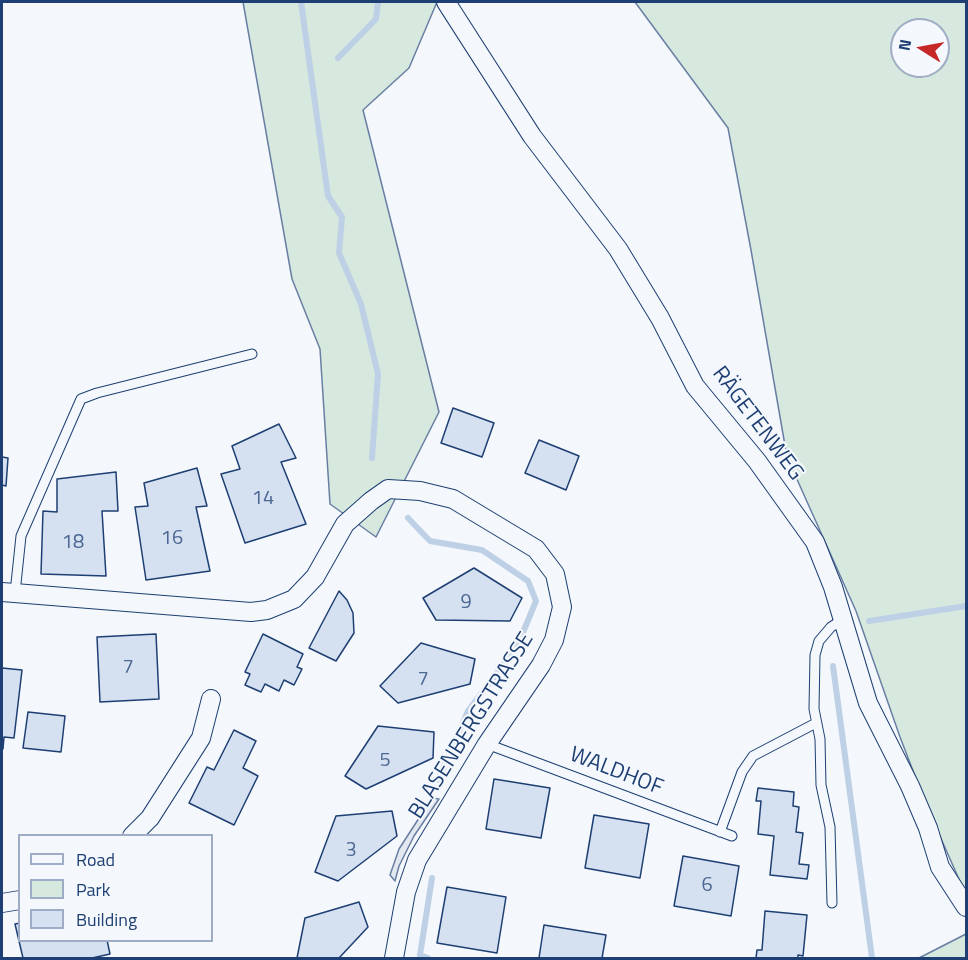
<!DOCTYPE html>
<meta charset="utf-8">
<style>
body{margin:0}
#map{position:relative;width:968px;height:960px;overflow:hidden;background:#f4f7fb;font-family:"Titillium Web",sans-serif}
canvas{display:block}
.frame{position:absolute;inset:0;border:3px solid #1d3f73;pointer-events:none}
.legend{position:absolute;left:18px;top:834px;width:195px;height:108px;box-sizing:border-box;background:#f4f7fb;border:2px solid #9eadc5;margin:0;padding:8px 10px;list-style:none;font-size:18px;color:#1d3f73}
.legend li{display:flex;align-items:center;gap:12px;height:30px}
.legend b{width:30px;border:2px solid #9eadc5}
.north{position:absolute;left:890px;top:18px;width:60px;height:60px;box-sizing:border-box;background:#f4f7fb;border:2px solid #9eadc5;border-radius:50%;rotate:281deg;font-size:16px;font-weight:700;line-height:24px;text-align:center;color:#1d3f73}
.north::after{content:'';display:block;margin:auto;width:21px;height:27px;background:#c62828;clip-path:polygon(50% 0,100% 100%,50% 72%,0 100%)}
</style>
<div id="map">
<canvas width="968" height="960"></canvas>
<div class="frame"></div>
<ul class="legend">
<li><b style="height:8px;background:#f4f7fb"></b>Road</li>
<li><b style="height:16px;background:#d7e8df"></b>Park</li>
<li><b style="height:16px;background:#d5e0f0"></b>Building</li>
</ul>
<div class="north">N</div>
</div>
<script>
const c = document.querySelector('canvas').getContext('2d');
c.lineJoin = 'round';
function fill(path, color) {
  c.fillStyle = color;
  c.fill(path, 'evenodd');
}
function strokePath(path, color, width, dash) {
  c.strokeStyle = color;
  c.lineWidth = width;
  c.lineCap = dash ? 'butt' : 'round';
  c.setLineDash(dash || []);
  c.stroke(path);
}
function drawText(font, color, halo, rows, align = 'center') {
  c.font = font + ' "Titillium Web",sans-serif';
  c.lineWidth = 4.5;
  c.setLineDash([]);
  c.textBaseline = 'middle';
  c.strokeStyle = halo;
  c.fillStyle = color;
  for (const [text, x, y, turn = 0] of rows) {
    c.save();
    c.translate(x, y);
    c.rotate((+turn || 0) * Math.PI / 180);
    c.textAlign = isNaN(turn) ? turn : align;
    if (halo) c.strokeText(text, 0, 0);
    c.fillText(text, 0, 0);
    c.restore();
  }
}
const green = new Path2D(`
 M 243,2 L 437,2 L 409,68 L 363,110 L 439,412 L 376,537 L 330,504 L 320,349 L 292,279 Z
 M 635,2 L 966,2 L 966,895 L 927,807 L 900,737 L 856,611 L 787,457 L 751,250 L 728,128 ZM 902,30 L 938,30 L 938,66 L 902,66 Z
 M 966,934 L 966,958 L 919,958 Z`);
fill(green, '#d7e8df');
strokePath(green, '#687fa3', 1.5);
const parking = new Path2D(`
 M 432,798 L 439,799 L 414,836 L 399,866 L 395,881 L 390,875 L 399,849 Z`);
fill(parking, '#e3e8f0');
strokePath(parking, '#687fa3', 1.5);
strokePath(new Path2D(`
 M 301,2 L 328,196 L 342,217 L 339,253 L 361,304 L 378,374 L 372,458
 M 338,58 L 376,19 L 378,2
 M 408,518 L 430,541 L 482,550 L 528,581 L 536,601 L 517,647 L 468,711 L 438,780
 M 869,621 L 966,606
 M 833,666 L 872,958
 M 428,958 L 420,955 L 432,878`), '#bed0e5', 6);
const building = new Path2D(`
 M 453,408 L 494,423 L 482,457 L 441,443 Z
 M 279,424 L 296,458 L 281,462 L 306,524 L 245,543 L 221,474 L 240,469 L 232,446 Z
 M 539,440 L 579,456 L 566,490 L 525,473 Z
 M 2,457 L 8,458 L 6,486 L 2,485 Z
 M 197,468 L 207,506 L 196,507 L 210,571 L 146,580 L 135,507 L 148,506 L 144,483 Z
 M 116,472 L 118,511 L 102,511 L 106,576 L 41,574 L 43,511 L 57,512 L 57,479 Z
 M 474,568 L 522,598 L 510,621 L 436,620 L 423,598 Z
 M 339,591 L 347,600 L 353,613 L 354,633 L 336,661 L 309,648 Z
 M 156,634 L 159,699 L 100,702 L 97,637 Z
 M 263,634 L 303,654 L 297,667 L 302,669 L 294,685 L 284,680 L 279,691 L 265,684 L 261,692 L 245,685 L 250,674 L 245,672 Z
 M 421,643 L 475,659 L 470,684 L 398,703 L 380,686 Z
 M 2,668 L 22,670 L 14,738 L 4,737 L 3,749 L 2,749 Z
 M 28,712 L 65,716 L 61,752 L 23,748 Z
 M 378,726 L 434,732 L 433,758 L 366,789 L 345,776 Z
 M 234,730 L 256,741 L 243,768 L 258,776 L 234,825 L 189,803 L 207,767 L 214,770 Z
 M 494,779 L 550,788 L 541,838 L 486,829 Z
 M 758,788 L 794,792 L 793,806 L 799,807 L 796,832 L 803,833 L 799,864 L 809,865 L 807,879 L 770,875 L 774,836 L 758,834 L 761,801 L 756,801 Z
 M 392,811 L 397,836 L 338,881 L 315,872 L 336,816 Z
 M 594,815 L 649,824 L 640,878 L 585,868 Z
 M 683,856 L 739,866 L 731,916 L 674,906 Z
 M 447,887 L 506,897 L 497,953 L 437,943 Z
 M 359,902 L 368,927 L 339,958 L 297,958 L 305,918 Z
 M 765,911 L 807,915 L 803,956 L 798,955 L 798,958 L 756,958 L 757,950 L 762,950 Z
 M 20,923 L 20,940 L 107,940 L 110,954 L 92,958 L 23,958 L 15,924 Z
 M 544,925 L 606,935 L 602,958 L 539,958 Z`);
fill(building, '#d5e0f0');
strokePath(building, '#1d3f73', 1.5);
const lane = new Path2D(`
 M 15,593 L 21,536 L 81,399 L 97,393 L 252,354
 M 487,744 L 732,836
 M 720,832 L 742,772 L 753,756 L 816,723
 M 832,903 L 830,827 L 821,785 L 820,739 L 814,709 L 815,655 L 819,641 L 831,627 L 842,620`);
const street = new Path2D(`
 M 446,2 L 532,136 L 618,249 L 660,318 L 695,386 L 757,461 L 815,542 L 833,587 L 868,703 L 910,786 L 928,828 L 940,867 L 966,907
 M 2,592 L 251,612 L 267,610 L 294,599 L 315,577 L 345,524 L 371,501 L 388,489 L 420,491 L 453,499 L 536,549 L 555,574 L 562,607 L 554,640 L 541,665 L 487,744 L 417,860 L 406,892 L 394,958
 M 132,836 L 150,818 L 201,738 L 211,699
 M 2,903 L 20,900`);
strokePath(lane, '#1d3f73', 11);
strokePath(street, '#1d3f73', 20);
strokePath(lane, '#f4f7fb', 9);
strokePath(street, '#f4f7fb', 18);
drawText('20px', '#4b6792', null, [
 ["14",263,499],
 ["16",172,539],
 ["18",73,543],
 ["9",466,603],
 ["7",128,668],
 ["7",423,680],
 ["5",385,761],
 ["3",351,851],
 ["6",707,886]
]);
drawText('22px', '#1d3f73', '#f4f7fb', [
 ["RÄGETENWEG",757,424,53],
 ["BLASENBERGSTRASSE",472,726,-58],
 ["WALDHOF",616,772,21]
]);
</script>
